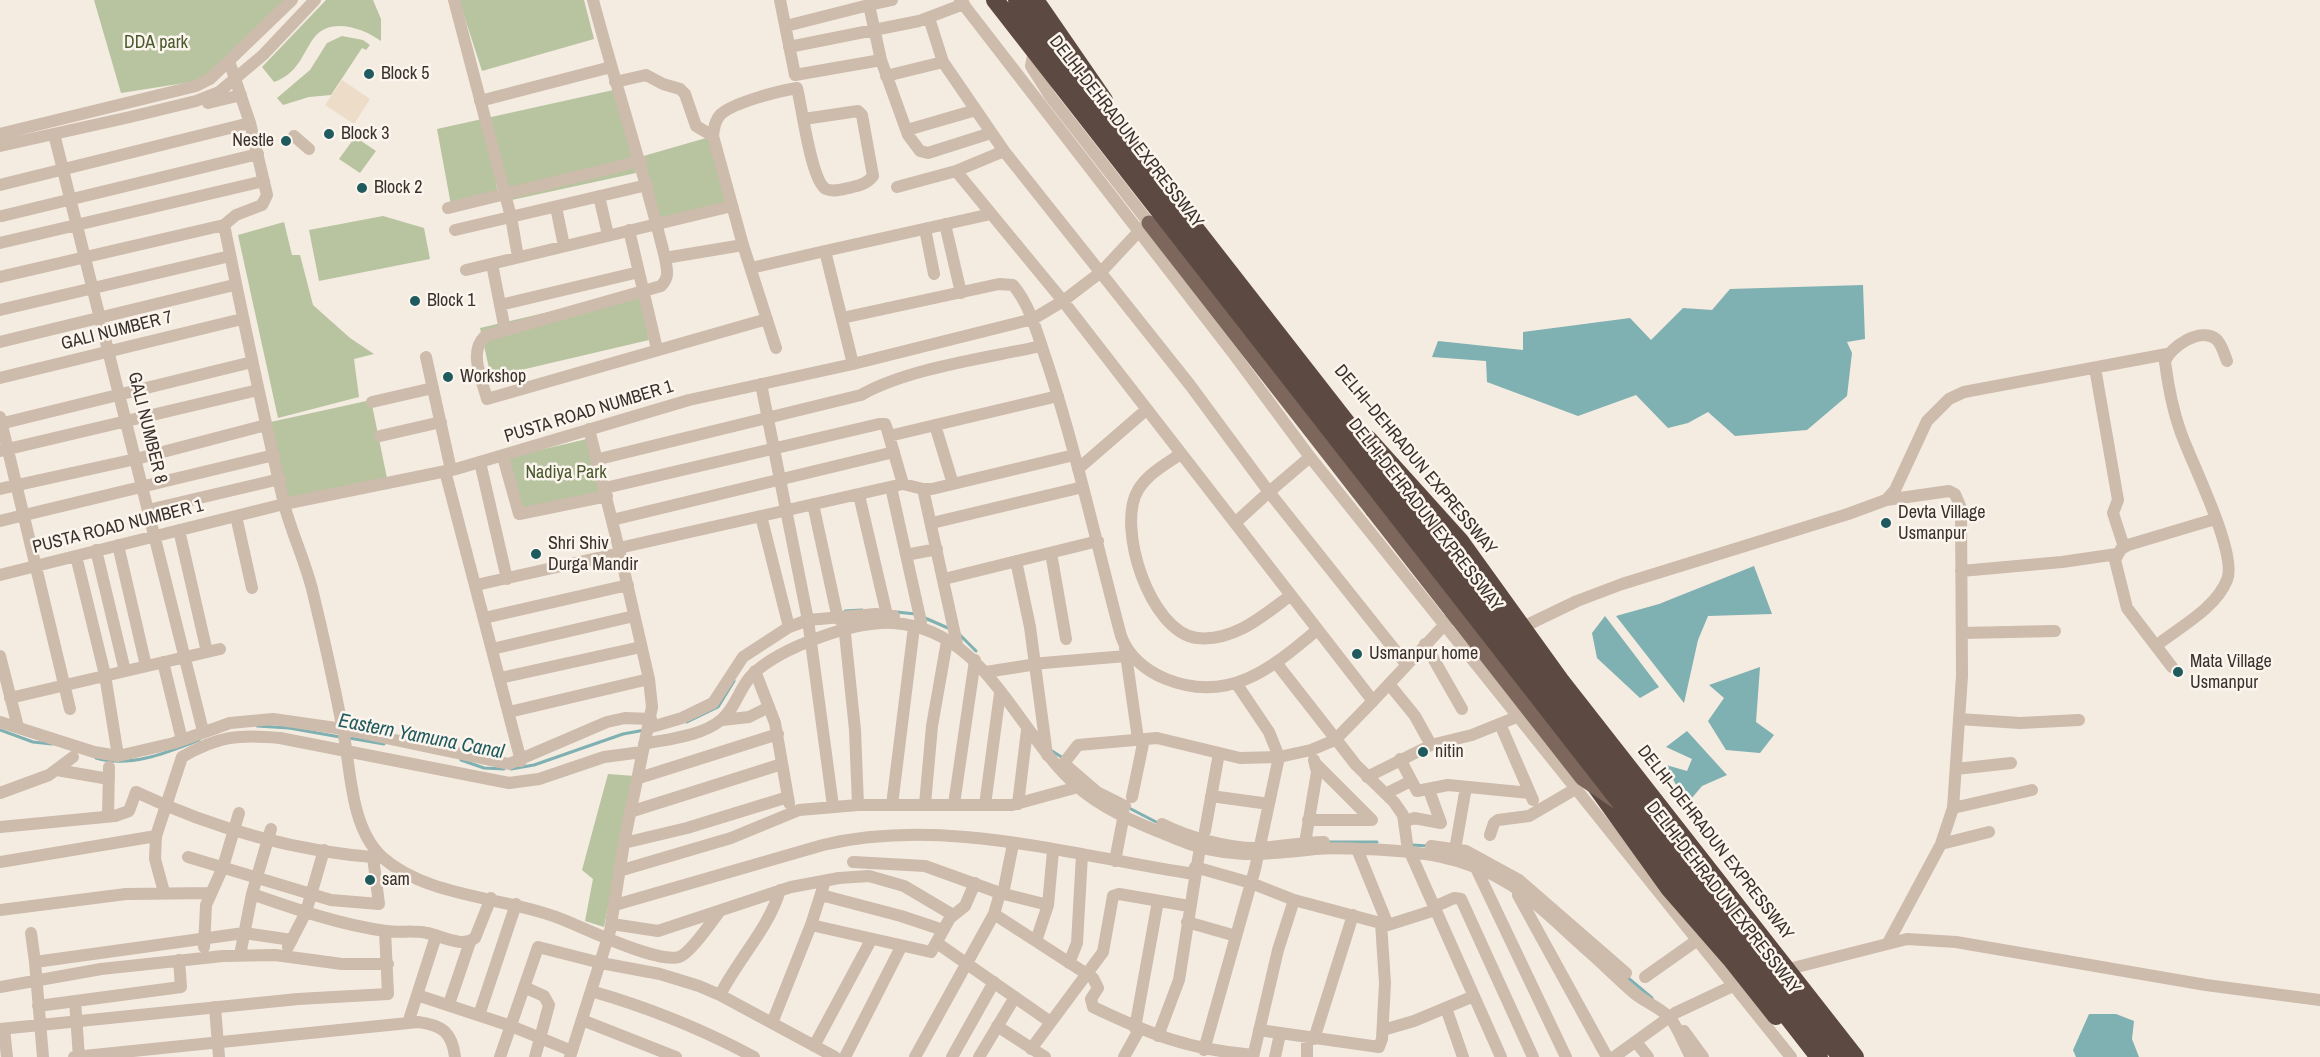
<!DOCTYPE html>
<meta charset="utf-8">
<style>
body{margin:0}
canvas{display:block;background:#f4ebe1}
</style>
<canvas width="2320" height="1057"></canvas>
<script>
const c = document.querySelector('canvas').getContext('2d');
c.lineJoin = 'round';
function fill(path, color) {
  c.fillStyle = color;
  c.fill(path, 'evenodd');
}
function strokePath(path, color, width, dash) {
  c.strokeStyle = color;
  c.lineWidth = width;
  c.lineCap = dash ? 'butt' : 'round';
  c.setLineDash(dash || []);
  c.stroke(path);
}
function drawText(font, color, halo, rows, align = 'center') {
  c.font = font + ' "Archivo Narrow",sans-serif';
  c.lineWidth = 5;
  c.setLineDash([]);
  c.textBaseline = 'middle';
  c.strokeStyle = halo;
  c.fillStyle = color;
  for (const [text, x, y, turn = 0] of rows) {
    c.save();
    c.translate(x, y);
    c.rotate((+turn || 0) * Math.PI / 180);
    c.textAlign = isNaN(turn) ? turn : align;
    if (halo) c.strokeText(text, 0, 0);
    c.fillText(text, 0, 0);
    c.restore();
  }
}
fill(new Path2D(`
 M 94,0 L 284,0 L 210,79 L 121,93 Z
 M 326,0 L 373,0 L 381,19 L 381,41 C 363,28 329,16 313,39 C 301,57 297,74 274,82 L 262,67 Z
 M 459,0 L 584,0 L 594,39 L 482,71 Z
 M 342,36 L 363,40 L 370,45 L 366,50 L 362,48 L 331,95 L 309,97 L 283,105 L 277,98 L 310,70 L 327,43 Z
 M 618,89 L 636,173 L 507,201 L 487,129 L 498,194 L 451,205 L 437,129 Z
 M 713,136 L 732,206 L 662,222 L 640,157 Z
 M 355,137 L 376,151 L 360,173 L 339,159 Z
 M 383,216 L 424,228 L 430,259 L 319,281 L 309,230 Z
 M 284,222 L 292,255 L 300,255 L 313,305 L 350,338 L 374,354 L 354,359 L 359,397 L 278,418 L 238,235 Z
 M 638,291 L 649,340 L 491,377 L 480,328 Z
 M 371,400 L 388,483 L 283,502 L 266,423 Z
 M 591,438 L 607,496 L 517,511 L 506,458 Z
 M 608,774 L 635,776 L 604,927 L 585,921 L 593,879 L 582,870 Z`), '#b8c4a0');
fill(new Path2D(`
 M 342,80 L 370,99 L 354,124 L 325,105 Z`), '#ecdcc8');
fill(new Path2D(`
 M 1863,285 L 1865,339 L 1847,342 L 1852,353 L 1847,396 L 1807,430 L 1735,436 L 1708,412 L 1688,423 L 1668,428 L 1636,395 L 1578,416 L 1487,382 L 1486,361 L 1432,357 L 1438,341 L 1523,350 L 1523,332 L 1630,318 L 1651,340 L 1683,308 L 1712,310 L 1730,289 Z
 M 1754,566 L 1772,614 L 1708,616 L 1698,640 L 1684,703 L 1616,616 L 1659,604 Z
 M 1605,616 L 1659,687 L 1640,698 L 1597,658 L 1592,633 Z
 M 1760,667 L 1756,722 L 1774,735 L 1760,753 L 1726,750 L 1708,721 L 1724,698 L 1709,685 Z
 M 1687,731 L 1727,775 L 1702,786 L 1686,805 L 1666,765 L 1687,771 L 1692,759 L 1666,747 Z
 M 2089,1014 L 2116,1014 L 2134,1021 L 2132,1039 L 2139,1057 L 2076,1057 L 2073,1050 Z`), '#7fb0b2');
strokePath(new Path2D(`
 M 845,611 L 862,610
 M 896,612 L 916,614
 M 925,618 L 948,628
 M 959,634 L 976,651
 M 687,722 L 718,707 L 734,681
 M 257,726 L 289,728 L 340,737
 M 0,730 L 33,742 L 52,744
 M 349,738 L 384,744
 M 1052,751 L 1063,758
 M 96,758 C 130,768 166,753 199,740
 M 461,760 L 484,768 L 504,769
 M 511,769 L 534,765 L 623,734 L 645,730
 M 1129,808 L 1160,824
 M 1329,842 L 1377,842
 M 1412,845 L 1429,846
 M 1627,977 L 1652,998`), '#7fb0b2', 3);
strokePath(new Path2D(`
 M 454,0 L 511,217 L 518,257
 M 593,0 C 616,87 644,171 665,258 L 743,245
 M 780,0 L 795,75 L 881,60 L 908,135 L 920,151 L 928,153 L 991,133
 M 960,0 L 1233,353 L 1310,457 L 1791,1057
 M 869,5 L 892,0
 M 929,18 L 943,62 L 1004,151 L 1190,385 L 1269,492 L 1310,457
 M 786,26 L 869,5 L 881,60
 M 789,47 L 919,21 L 964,4
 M 1039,47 L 1033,56 L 1031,66 L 1050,96 L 1149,223
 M 229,61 L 250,123 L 267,195 L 262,205 L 236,215 L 224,225 C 243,319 263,412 284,504 C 292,534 306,563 313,593 C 324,638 334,684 343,730 C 351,770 350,827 382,857 C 430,900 512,896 571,923 C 592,932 658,963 679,957 C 690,954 712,921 720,911
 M 886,76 L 943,62
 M 615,82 L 646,75 L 663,84 L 680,89 L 685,94 L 696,126 L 713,136
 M 480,101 L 611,67
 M 208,103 L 241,95
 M 907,130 L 976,110
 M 0,134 L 196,86 L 210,79 L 292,0
 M 54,134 L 203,731
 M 294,136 L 309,149
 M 0,146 L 130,117 L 196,101 L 219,92 L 263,55 L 315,0
 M 1004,151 L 956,171 L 1063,301 L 1373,701 L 1335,740 L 1311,750 L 1279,757 L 1240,758 L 1157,738 L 1078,745 L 1060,768
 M 0,185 L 250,123
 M 897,187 L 956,171
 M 599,196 L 608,235
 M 556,207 L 564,246
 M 448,208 L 641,161
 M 2,216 L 258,154
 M 945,224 L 961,293
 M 925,229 L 934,274
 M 455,230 L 647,185
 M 629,230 L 657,349
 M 0,243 L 264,181
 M 665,258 C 667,270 670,277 661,286 L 485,336 C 468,352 482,379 487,399 L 767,319
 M 492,264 L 505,330
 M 751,268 L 825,251
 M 466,270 L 732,206
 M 0,277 L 224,225
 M 500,305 L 639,272
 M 0,310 L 230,256
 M 842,318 L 999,284 L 1013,285 C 1032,308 1038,337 1048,365 C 1077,454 1097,546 1121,636 C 1128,656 1146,671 1166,679 C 1228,704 1271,669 1317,630
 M 0,342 L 234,285
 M 776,348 L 743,245 L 713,136 C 714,128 715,120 721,114 C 735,102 779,91 797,88 C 802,107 811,181 826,189 C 832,192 838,190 844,189 C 856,186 865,186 873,176 L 862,115 L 858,111 L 804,119
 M 426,357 L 451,470
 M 853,364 L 825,251 L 991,214
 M 2095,368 L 2118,500 L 2113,513 L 2124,547
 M 0,378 L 242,319
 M 761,384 L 808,620 L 833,806
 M 372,402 L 433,388
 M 0,417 L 70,709
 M 0,424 L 252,362
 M 935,425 L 953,484
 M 380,436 L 441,422
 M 889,436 L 1058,396
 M 0,451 L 258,390
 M 1179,455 C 1164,465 1148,474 1138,490 C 1116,527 1150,632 1197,638 C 1234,642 1264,615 1291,595
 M 503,457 L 519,514 L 607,496
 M 599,459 L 861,395 C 908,368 987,358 1041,346
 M 480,462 L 507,579
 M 1078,469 L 1146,410
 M 445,471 L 521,761
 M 891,487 L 921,622
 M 605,488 L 879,424 L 885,424 L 887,429 L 903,484
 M 0,489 L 136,459 L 266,425
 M 923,489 L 957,644
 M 859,495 L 887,615
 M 1886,500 L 1949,491 L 1955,494 L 1961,508 L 1962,676 L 1953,808 L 1941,844 L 1889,941
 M 813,504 L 838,619
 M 148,510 L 280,479
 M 236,516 L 252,588
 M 761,516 L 789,627
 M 612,520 L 894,452
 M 0,521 L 274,455
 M 932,523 L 1083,487
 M 1235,523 L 1269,492 L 1406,664
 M 179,530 L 207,652
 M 118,545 L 146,666
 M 619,548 L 903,484 L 923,489 L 932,489 L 1074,455
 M 96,550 L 125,671
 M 1051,553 L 1066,639
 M 906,555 L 937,549
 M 76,556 L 105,675 L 118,756
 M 1016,561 L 1030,627 L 1047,755
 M 1961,571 L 2062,562 L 2117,554
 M 0,575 L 284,504 L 456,469 L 689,400 L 853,364 L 1033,319 L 1063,301 L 1101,272 L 1142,228
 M 944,579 L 1098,541
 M 476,585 L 620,553
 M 484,618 L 628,585
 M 844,624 L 855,730 L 858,805
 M 1517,633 L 1525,626 L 1577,601 L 1622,584 L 1848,514 L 1886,500 L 1895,490 L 1927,421 L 1949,399 L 1964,392 L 2167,354
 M 1962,633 L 2055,631
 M 1425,644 L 1462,709
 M 2157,645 C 2180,627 2216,608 2227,580 C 2238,554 2192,464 2181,433 C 2173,411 2168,385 2165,362 C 2170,346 2201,327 2216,339 C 2222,344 2224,354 2227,361
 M 1125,648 L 1138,739
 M 492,649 L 634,616
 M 0,656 L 18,727
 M 163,662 L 182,740
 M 1277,664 L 1356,765 L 1394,802 L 1403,815 L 1407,843
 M 2172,667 L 2127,608 L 2115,560 L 2121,549 L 2128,545 L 2215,519
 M 755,671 L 775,723 L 789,803
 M 986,672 L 1043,663 L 1126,656
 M 500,678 L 641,647
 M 1389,684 L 1415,716 L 1431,745
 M 10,698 L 220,649
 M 1373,701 L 1450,619
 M 509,712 L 649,679
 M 1959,719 L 2020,723 L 2079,720
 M 722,720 L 749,717 L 769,707
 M 0,722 L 94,752 L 118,756 L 174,743 L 230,723 L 273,719 L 343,729 L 509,764 L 607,722 L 625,718 L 651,719
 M 1500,724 L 1533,800
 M 648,728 L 682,718 L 713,703 L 743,657 L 789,627 L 808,620 L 876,614 L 894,616
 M 644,744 C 668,739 702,736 721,720 C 737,707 739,687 753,674 C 781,647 854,621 893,623 C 986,628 1017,735 1079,788 C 1105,811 1143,825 1174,838 C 1224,860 1265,855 1316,849 C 1333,847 1350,849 1366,849 C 1418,851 1466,856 1511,885 C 1538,903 1563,929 1587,950 C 1603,964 1618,979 1634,993 C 1645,1002 1661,1008 1670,1018 C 1679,1029 1684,1045 1691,1057
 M 1400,759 L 1417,791 L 1448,785 L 1530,793
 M 1068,767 L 1097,792 L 1125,806
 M 1956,769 L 2011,763
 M 57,770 L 109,779
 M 1367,777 L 1431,745 L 1472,735 L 1519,716
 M 639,778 L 778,734
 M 0,793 L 49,775 L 73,757
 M 1387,793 L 1411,781
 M 1211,796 L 1269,804
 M 1132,797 L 1144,739
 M 925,804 L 932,726 L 947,641
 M 954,804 L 975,660
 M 1018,804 L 1027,730
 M 892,805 L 914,627
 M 985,805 L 1000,693
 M 1953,808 L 2032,790
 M 633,811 L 782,764
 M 108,817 L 109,767
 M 1308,820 L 1372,820 L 1315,763
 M 1404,822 L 1414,818 L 1441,823 L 1429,790
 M 1162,824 C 1187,837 1231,849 1258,848 C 1281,847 1302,842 1324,842
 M 0,827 L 115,816 L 129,811 L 136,792 C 214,829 298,852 383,858
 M 1205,831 L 1219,753
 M 1490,835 L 1494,823 L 1498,820 L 1529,816 L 1577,788
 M 624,843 L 687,828 L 788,797
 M 1456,844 L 1466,787
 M 1941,844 L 1989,832
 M 1431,846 L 1466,851 L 1519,880 L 1626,973
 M 1304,849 L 1317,772 L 1314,760
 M 1357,849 L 1388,925
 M 1409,850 L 1501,1057
 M 188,857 L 331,900 L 379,904 L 373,857
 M 1115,861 L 1124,814
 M 0,862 L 156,836
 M 853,862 L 925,866 L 1000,893 L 1048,905
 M 1475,866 L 1566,1057
 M 1195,867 L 1251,883 L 1294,900 L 1388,925 L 1435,910
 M 619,871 L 731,838 L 799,810 L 858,805 L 1012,805 L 1078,787
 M 164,892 L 155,859 L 156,836 L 182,757 C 218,736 239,734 280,738 L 509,783 L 539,779 L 604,757 L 642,752
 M 252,894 C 295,909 341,925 386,931 C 399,933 414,930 427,933 C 442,936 462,948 475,938 L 491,898
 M 1003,894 L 1013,844
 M 821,895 L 901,916 L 943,930
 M 1518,895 L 1607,1057
 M 615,905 L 823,845 C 945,816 1073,856 1194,874
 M 1434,907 L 1454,898 L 1461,899 L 1533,1057
 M 0,910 L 126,894 L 210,893
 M 994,914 L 1093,978 L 1098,988 L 1091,999 L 1093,1007 C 1152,1035 1187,1049 1253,1055
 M 1187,922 L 1236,936
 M 612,924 L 658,931 L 791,887 L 839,878 L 869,876 L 904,886 L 953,915
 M 811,925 L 931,952 L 950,918 L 965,906 L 975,883
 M 31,933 L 35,962
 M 1036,941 L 1048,905 L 1053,851
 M 937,943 L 1049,1021
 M 204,947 L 206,905 L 223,867 L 239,813
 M 288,947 L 306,912 L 324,850
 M 240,955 L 252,894 L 271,829
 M 1069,963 L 1077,943 L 1082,855
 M 1781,971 L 1907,939 L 1956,942 L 2206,985 L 2320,1000
 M 1645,977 L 1696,941
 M 0,987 L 101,969 L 223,956 L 275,955 L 342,964 L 388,964
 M 524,987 L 544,996 L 549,1005 L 535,1057
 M 591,991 C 647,1007 702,1029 754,1057
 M 417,995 L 511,1026 L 572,1051
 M 720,995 C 738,959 769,928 780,890
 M 75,1001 L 79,1057
 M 449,1004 L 470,942
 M 38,1006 L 181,987 L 179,960
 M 215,1007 L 219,1057
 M 1446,1008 L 1463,1057
 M 479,1015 L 516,904
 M 582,1020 L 676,1057
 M 408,1023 L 436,936
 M 772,1023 L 811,925 L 825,881
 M 997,1026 L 1045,1057
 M 1135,1028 L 1158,901
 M 0,1029 L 298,999 L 388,994 L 385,931
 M 4,1029 L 7,1057
 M 1259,1030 L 1379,1047 L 1382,1039 L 1385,983 L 1381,923
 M 1383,1030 L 1414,1021 L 1474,996
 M 1684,1031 L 1703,1057
 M 1158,1036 L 1179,980 L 1200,847
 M 1307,1038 L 1307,1057
 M 1314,1039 L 1353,915
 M 1636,1042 L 1648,1057
 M 814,1046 L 871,940
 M 1031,1049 L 1103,952 L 1113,896 L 1119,894 L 1189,906
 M 1204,1050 L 1255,869 L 1279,757 L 1269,732 L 1236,683
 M 43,1057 L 35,962 L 244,933 L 292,940
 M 74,1057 L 418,1022 C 442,1025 452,1032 455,1057
 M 500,1057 L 538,947 L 601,963 L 660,974 L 699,986 L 720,995 L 835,1057
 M 570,1057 L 610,931 L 624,843 L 652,707 L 649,679 L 620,553 L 589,429
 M 845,1057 L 901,947
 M 915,1057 L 994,914 L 1000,893
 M 952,1057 L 994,982
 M 979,1057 L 1015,997
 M 1124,1057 L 1139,1030
 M 1253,1057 L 1278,950 L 1294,900
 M 1275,1057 L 1280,1034
 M 1614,1057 L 1675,1013 L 1739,983`), '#cdbbac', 12);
strokePath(new Path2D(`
 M 1149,223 L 1373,511`), '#7d675c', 15);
strokePath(new Path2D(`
 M 1035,0 L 1104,100
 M 1368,439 L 1460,541 L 1560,680 L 1855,1057
 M 1595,785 L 1669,888 L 1730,958 L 1776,1016`), '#5c4a42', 18);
strokePath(new Path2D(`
 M 1373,511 L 1582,778 L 1616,801`), '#7d675c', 15);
strokePath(new Path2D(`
 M 995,0 L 1819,1057
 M 1017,0 L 1841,1057`), '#5c4a42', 18);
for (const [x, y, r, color] of [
 [369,74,6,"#1f5a5e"],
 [329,134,6,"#1f5a5e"],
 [286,141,6,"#1f5a5e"],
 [362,188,6,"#1f5a5e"],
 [415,301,6,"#1f5a5e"],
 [448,377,6,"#1f5a5e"],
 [1886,523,6,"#1f5a5e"],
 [536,554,6,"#1f5a5e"],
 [1357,654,6,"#1f5a5e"],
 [2178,672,6,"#1f5a5e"],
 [1423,752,6,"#1f5a5e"],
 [370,880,6,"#1f5a5e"]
]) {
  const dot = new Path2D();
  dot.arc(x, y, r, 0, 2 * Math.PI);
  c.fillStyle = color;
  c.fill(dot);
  strokePath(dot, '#fbf5ee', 2);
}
drawText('18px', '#4a5a2e', '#fbf5ee', [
 ["DDA park",156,43],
 ["Nadiya Park",566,473]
]);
drawText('18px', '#3b302b', '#fbf5ee', [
 ["Block 5",381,74],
 ["Block 3",341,134],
 ["Nestle",274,141,"right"],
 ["Block 2",374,188],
 ["Block 1",427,301],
 ["Workshop",460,377],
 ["Devta Village",1898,513],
 ["Usmanpur",1898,534],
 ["Shri Shiv",548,544],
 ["Durga Mandir",548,565],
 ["Usmanpur home",1369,654],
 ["Mata Village",2190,662],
 ["Usmanpur",2190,683],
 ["nitin",1435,752],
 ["sam",382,880]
], 'left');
drawText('18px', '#3b302b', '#fbf5ee', [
 ["DELHI-DEHRADUN EXPRESSWAY",1126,132,52],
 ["GALI NUMBER 7",117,331,-14],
 ["PUSTA ROAD NUMBER 1",589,412,-17],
 ["GALI NUMBER 8",147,428,76],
 ["DELHI–DEHRADUN EXPRESSWAY",1415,460,50],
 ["DELHI-DEHRADUN EXPRESSWAY",1425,515,52],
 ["PUSTA ROAD NUMBER 1",118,527,-14],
 ["DELHI–DEHRADUN EXPRESSWAY",1715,843,52],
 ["DELHI-DEHRADUN EXPRESSWAY",1723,898,52]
]);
drawText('italic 20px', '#1f5a5e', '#fbf5ee', [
 ["Eastern Yamuna Canal",421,737,11]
]);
</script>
